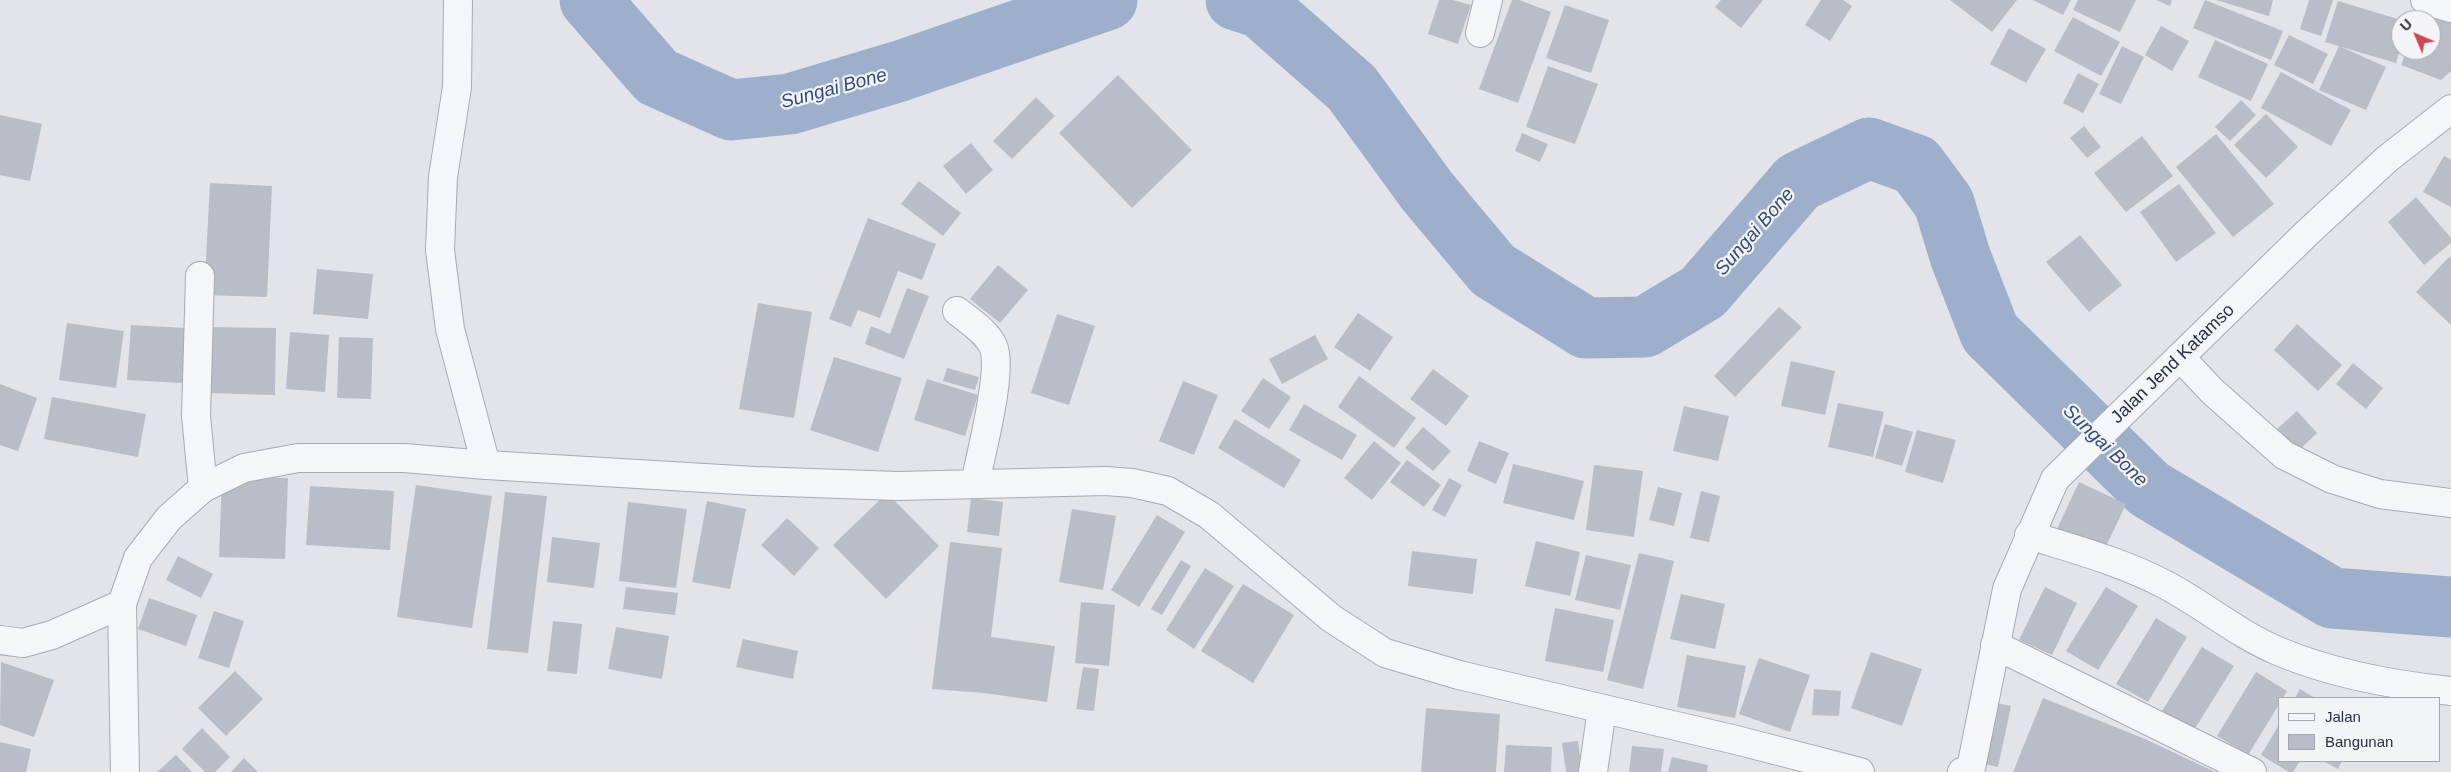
<!DOCTYPE html>
<style>
body{margin:0}
#map{position:relative;width:2451px;height:772px;overflow:hidden;background:#e2e4ea;font-family:Arial,sans-serif}
canvas{display:block}
.legend{position:absolute;left:2278px;top:697px;width:162px;height:65px;box-sizing:border-box;background:#f2f4f8;border:1px solid #a2a6b0;margin:0;padding:6px 9px;list-style:none;font-size:15px;color:#2a3043}
.legend li{display:flex;align-items:center;gap:10px;height:25px}
.legend b{width:25px;border:1px solid #a2a6b0}
.north{position:absolute;left:2391px;top:10px;width:50px;height:50px;box-sizing:border-box;background:#f2f4f8;border:1px solid #a2a6b0;border-radius:50%;rotate:315deg;font-size:14px;font-weight:700;line-height:20px;text-align:center;color:#2a3043}
.north::after{content:'';display:block;margin:auto;width:18px;height:22px;background:#cf474f;clip-path:polygon(50% 0,100% 100%,50% 72%,0 100%)}
</style>
<div id="map">
<canvas width="2451" height="772"></canvas>
<ul class="legend">
<li><b style="height:6px;background:#f5f6f9"></b>Jalan</li>
<li><b style="height:14px;background:#b9bdc8"></b>Bangunan</li>
</ul>
<div class="north">U</div>
</div>
<script>
const c = document.querySelector('canvas').getContext('2d');
c.lineJoin = 'round';
function strokePath(path, color, width, dash) {
  c.strokeStyle = color;
  c.lineWidth = width;
  c.lineCap = dash ? 'butt' : 'round';
  c.setLineDash(dash || []);
  c.stroke(path);
}
function fill(path, color) {
  c.fillStyle = color;
  c.fill(path, 'evenodd');
}
function drawText(font, color, halo, rows, align = 'center') {
  c.font = font + ' Arial,sans-serif';
  c.lineWidth = 4.5;
  c.setLineDash([]);
  c.textBaseline = 'middle';
  c.strokeStyle = halo;
  c.fillStyle = color;
  for (const [text, x, y, turn = 0] of rows) {
    c.save();
    c.translate(x, y);
    c.rotate((+turn || 0) * Math.PI / 180);
    c.textAlign = isNaN(turn) ? turn : align;
    if (halo) c.strokeText(text, 0, 0);
    c.fillText(text, 0, 0);
    c.restore();
  }
}
strokePath(new Path2D(`
 M 590,0 L 657,77 L 731,110 L 790,104 L 900,71 L 1107,0
 M 1236,0 L 1261,8 L 1352,88 L 1427,191 L 1493,270 L 1586,328 L 1645,327 L 1703,292 L 1798,182 L 1869,148 L 1916,165 L 1944,203 L 1960,256 L 1990,333 L 2149,489 L 2332,598 L 2451,607`), '#9dafca', 61);
fill(new Path2D(`
 M 1439,0 L 1453,0 L 1471,5 L 1458,44 L 1428,34 Z
 M 1512,0 L 1519,0 L 1551,12 L 1518,103 L 1479,89 Z
 M 1721,0 L 1763,0 L 1741,28 L 1715,7 Z
 M 1821,0 L 1843,0 L 1852,6 L 1830,41 L 1805,25 Z
 M 1950,0 L 2017,0 L 1992,32 Z
 M 2033,0 L 2071,0 L 2063,15 Z
 M 2078,0 L 2136,0 L 2120,32 L 2073,10 Z
 M 2156,0 L 2172,0 L 2170,6 Z
 M 2205,0 L 2283,31 L 2271,60 L 2193,28 Z
 M 2216,0 L 2273,0 L 2269,16 Z
 M 2309,0 L 2333,0 L 2321,36 L 2300,29 Z
 M 2338,1 L 2401,20 L 2401,46 L 2396,63 L 2325,42 Z
 M 1565,5 L 1609,20 L 1591,73 L 1546,58 Z
 M 2421,12 L 2451,22 L 2451,71 L 2441,80 L 2401,65 L 2407,50 L 2431,50 L 2431,20 L 2419,20 Z
 M 2073,17 L 2120,42 L 2101,76 L 2054,51 Z
 M 2161,26 L 2189,41 L 2172,71 L 2145,55 Z
 M 2009,28 L 2046,49 L 2026,83 L 1990,64 Z
 M 2289,35 L 2328,54 L 2313,84 L 2274,65 Z
 M 2215,40 L 2268,64 L 2251,101 L 2198,77 Z
 M 2122,46 L 2144,57 L 2121,104 L 2099,94 Z
 M 2339,46 L 2386,67 L 2366,110 L 2319,90 Z
 M 1548,66 L 1598,84 L 1575,144 L 1526,127 Z
 M 2281,72 L 2351,110 L 2331,146 L 2261,108 Z
 M 2078,73 L 2099,84 L 2083,113 L 2063,103 Z
 M 1118,75 L 1192,150 L 1132,208 L 1059,133 Z
 M 1036,97 L 1055,116 L 1012,159 L 993,141 Z
 M 2241,100 L 2256,115 L 2230,141 L 2215,127 Z
 M 2266,114 L 2298,147 L 2266,178 L 2234,145 Z
 M 0,115 L 42,124 L 30,181 L 0,175 Z
 M 2084,126 L 2101,147 L 2087,158 L 2070,138 Z
 M 1522,133 L 1548,144 L 1540,162 L 1515,151 Z
 M 2216,134 L 2274,204 L 2233,237 L 2176,167 Z
 M 2142,136 L 2173,176 L 2126,212 L 2094,173 Z
 M 971,143 L 993,170 L 966,194 L 943,166 Z
 M 2444,156 L 2451,160 L 2451,207 L 2423,192 Z
 M 919,181 L 961,213 L 943,236 L 901,204 Z
 M 210,183 L 272,186 L 267,297 L 204,295 Z
 M 2179,184 L 2216,233 L 2176,262 L 2140,212 Z
 M 2416,197 L 2451,238 L 2451,243 L 2424,265 L 2388,222 Z
 M 868,218 L 936,244 L 922,280 L 898,271 L 880,318 L 858,310 L 851,327 L 829,319 Z
 M 2080,235 L 2122,285 L 2089,312 L 2046,262 Z
 M 2449,257 L 2451,259 L 2451,325 L 2416,292 Z
 M 998,265 L 1028,290 L 1000,323 L 970,299 Z
 M 317,269 L 373,274 L 368,319 L 313,314 Z
 M 907,288 L 929,296 L 904,359 L 865,344 L 871,326 L 890,334 Z
 M 758,303 L 812,312 L 794,418 L 739,409 Z
 M 1779,307 L 1802,327 L 1735,397 L 1714,376 Z
 M 1358,313 L 1393,337 L 1370,371 L 1334,347 Z
 M 1057,314 L 1095,326 L 1069,405 L 1031,393 Z
 M 67,323 L 124,331 L 116,388 L 59,380 Z
 M 2297,324 L 2342,365 L 2318,391 L 2274,350 Z
 M 131,325 L 186,328 L 182,383 L 127,380 Z
 M 210,327 L 276,328 L 275,395 L 208,393 Z
 M 290,332 L 329,335 L 325,392 L 286,389 Z
 M 1315,335 L 1328,359 L 1282,384 L 1269,359 Z
 M 339,337 L 373,338 L 371,399 L 337,398 Z
 M 834,357 L 902,378 L 878,452 L 810,430 Z
 M 1791,361 L 1835,371 L 1825,415 L 1781,406 Z
 M 2353,363 L 2383,388 L 2366,409 L 2336,384 Z
 M 947,368 L 979,377 L 975,390 L 943,381 Z
 M 1433,369 L 1469,396 L 1446,426 L 1410,399 Z
 M 1359,376 L 1416,418 L 1394,448 L 1338,407 Z
 M 1263,378 L 1291,397 L 1269,429 L 1241,411 Z
 M 927,379 L 978,395 L 965,436 L 914,420 Z
 M 1183,381 L 1218,395 L 1194,455 L 1159,441 Z
 M 0,384 L 37,398 L 18,451 L 0,445 Z
 M 52,397 L 146,414 L 138,457 L 44,439 Z
 M 1838,403 L 1884,412 L 1873,457 L 1828,447 Z
 M 1304,404 L 1357,435 L 1342,460 L 1289,430 Z
 M 1684,406 L 1729,416 L 1718,461 L 1673,451 Z
 M 2297,411 L 2317,433 L 2297,452 L 2276,430 Z
 M 1235,419 L 1301,460 L 1284,488 L 1218,448 Z
 M 1885,424 L 1913,432 L 1902,466 L 1875,458 Z
 M 1423,427 L 1451,451 L 1433,471 L 1405,448 Z
 M 1917,430 L 1956,440 L 1943,483 L 1905,472 Z
 M 1374,441 L 1401,463 L 1372,500 L 1344,478 Z
 M 1479,441 L 1509,453 L 1496,484 L 1467,471 Z
 M 1407,460 L 1441,485 L 1424,507 L 1390,482 Z
 M 1513,464 L 1584,481 L 1574,520 L 1503,503 Z
 M 1594,465 L 1643,471 L 1634,537 L 1586,530 Z
 M 222,476 L 288,478 L 285,559 L 219,557 Z
 M 1449,478 L 1462,485 L 1445,517 L 1432,510 Z
 M 2079,482 L 2126,504 L 2103,553 L 2056,531 Z
 M 416,485 L 492,496 L 472,628 L 397,617 Z
 M 310,486 L 394,491 L 390,550 L 306,545 Z
 M 1658,487 L 1682,493 L 1674,526 L 1649,520 Z
 M 1701,491 L 1720,496 L 1709,542 L 1690,538 Z
 M 505,492 L 547,496 L 528,653 L 487,649 Z
 M 887,493 L 939,546 L 886,599 L 833,545 Z
 M 971,498 L 1003,502 L 999,536 L 967,532 Z
 M 707,501 L 746,509 L 730,589 L 692,582 Z
 M 628,502 L 687,509 L 676,588 L 619,581 Z
 M 1072,509 L 1116,516 L 1103,590 L 1059,582 Z
 M 1157,515 L 1185,532 L 1139,607 L 1111,590 Z
 M 787,518 L 819,548 L 794,576 L 761,545 Z
 M 552,537 L 600,543 L 594,588 L 547,582 Z
 M 1536,541 L 1580,552 L 1570,596 L 1525,586 Z
 M 950,542 L 1002,548 L 991,637 L 1055,646 L 1047,702 L 984,693 L 932,689 Z
 M 1412,551 L 1477,559 L 1473,594 L 1408,586 Z
 M 1639,553 L 1674,561 L 1643,689 L 1607,680 Z
 M 1586,555 L 1631,565 L 1620,610 L 1575,600 Z
 M 178,556 L 213,574 L 201,598 L 166,580 Z
 M 1181,560 L 1191,566 L 1162,615 L 1151,609 Z
 M 1205,568 L 1234,586 L 1194,649 L 1166,630 Z
 M 1243,584 L 1294,615 L 1253,683 L 1201,651 Z
 M 626,587 L 678,593 L 675,615 L 623,609 Z
 M 2045,587 L 2077,603 L 2052,655 L 2019,640 Z
 M 2106,587 L 2138,606 L 2098,670 L 2066,651 Z
 M 1681,594 L 1725,604 L 1715,649 L 1670,639 Z
 M 149,598 L 197,615 L 186,646 L 138,629 Z
 M 1081,602 L 1115,605 L 1109,666 L 1075,663 Z
 M 1555,608 L 1614,620 L 1603,672 L 1545,661 Z
 M 214,611 L 244,621 L 229,668 L 198,658 Z
 M 2156,618 L 2187,637 L 2148,702 L 2116,684 Z
 M 553,621 L 582,624 L 577,674 L 547,671 Z
 M 616,627 L 669,636 L 662,679 L 608,669 Z
 M 743,639 L 798,651 L 793,679 L 736,667 Z
 M 2202,647 L 2234,666 L 2194,730 L 2162,711 Z
 M 1871,652 L 1922,669 L 1902,726 L 1851,708 Z
 M 1687,655 L 1746,666 L 1735,718 L 1677,707 Z
 M 1759,658 L 1810,675 L 1790,732 L 1739,714 Z
 M 1,662 L 54,680 L 34,737 L 0,725 Z
 M 1083,667 L 1099,669 L 1094,711 L 1076,709 Z
 M 235,671 L 263,699 L 226,736 L 198,708 Z
 M 2256,672 L 2287,691 L 2283,698 L 2280,698 L 2280,703 L 2248,755 L 2217,736 Z
 M 1814,689 L 1841,691 L 1839,716 L 1812,715 Z
 M 2300,689 L 2315,698 L 2295,698 Z
 M 2043,698 L 2145,739 L 2215,772 L 2013,772 Z
 M 1978,699 L 2011,706 L 1998,767 L 1965,760 Z
 M 1426,708 L 1500,714 L 1496,772 L 1421,772 Z
 M 2280,723 L 2280,761 L 2300,761 L 2293,772 L 2289,772 L 2261,755 Z
 M 202,728 L 230,757 L 215,772 L 205,772 L 182,749 Z
 M 1578,741 L 1582,772 L 1566,772 L 1562,743 Z
 M 0,742 L 31,749 L 26,772 L 0,772 Z
 M 1506,745 L 1552,747 L 1551,772 L 1504,772 Z
 M 1632,746 L 1664,749 L 1661,772 L 1629,772 Z
 M 176,755 L 192,772 L 157,772 Z
 M 1672,757 L 1708,765 L 1707,772 L 1668,772 Z
 M 244,758 L 258,772 L 231,772 Z
 M 2323,761 L 2342,761 L 2338,769 Z`), '#b9bdc8');
const minor = new Path2D(`
 M 458,0 L 457,87 L 443,177 L 440,250 L 450,329 L 486,465
 M 2425,0 L 2451,8
 M 1480,33 L 1488,0
 M 200,276 L 196,416 L 203,488
 M 957,311 C 969,321 986,331 993,346 C 1004,370 980,456 975,484
 M 2180,357 L 2212,391 L 2284,455 L 2332,479 L 2380,494 L 2451,503
 M 2029,535 C 2074,549 2122,562 2164,584 C 2203,604 2237,634 2278,651 C 2332,674 2393,685 2451,691
 M 122,604 L 125,772
 M 1995,645 L 2252,772
 M 1593,772 L 1602,709`);
const tertiary = new Path2D(`
 M 0,640 L 23,643 L 52,635 L 122,604 L 138,558 L 169,518 L 203,488 L 244,468 L 298,458 L 404,458 L 486,465 L 755,481 L 898,486 L 1106,481 L 1132,483 L 1168,491 L 1209,515 L 1331,618 L 1385,653 L 1459,675 L 1736,740 L 1860,772
 M 1962,772 L 1971,768 L 2007,589 L 2055,479 L 2307,233 L 2387,159 L 2451,109`);
strokePath(minor, '#a7aab5', 30);
strokePath(tertiary, '#a7aab5', 30);
strokePath(minor, '#f5f6f9', 28);
strokePath(tertiary, '#f5f6f9', 28);
drawText('18px', '#2a3043', '#f2f4f8', [
 ["Jalan Jend Katamso",2173,364,-44]
]);
drawText('italic 19px', '#334b77', '#f2f4f8', [
 ["Sungai Bone",834,89,-15],
 ["Sungai Bone",1755,232,-49],
 ["Sungai Bone",2105,446,44]
]);
</script>
